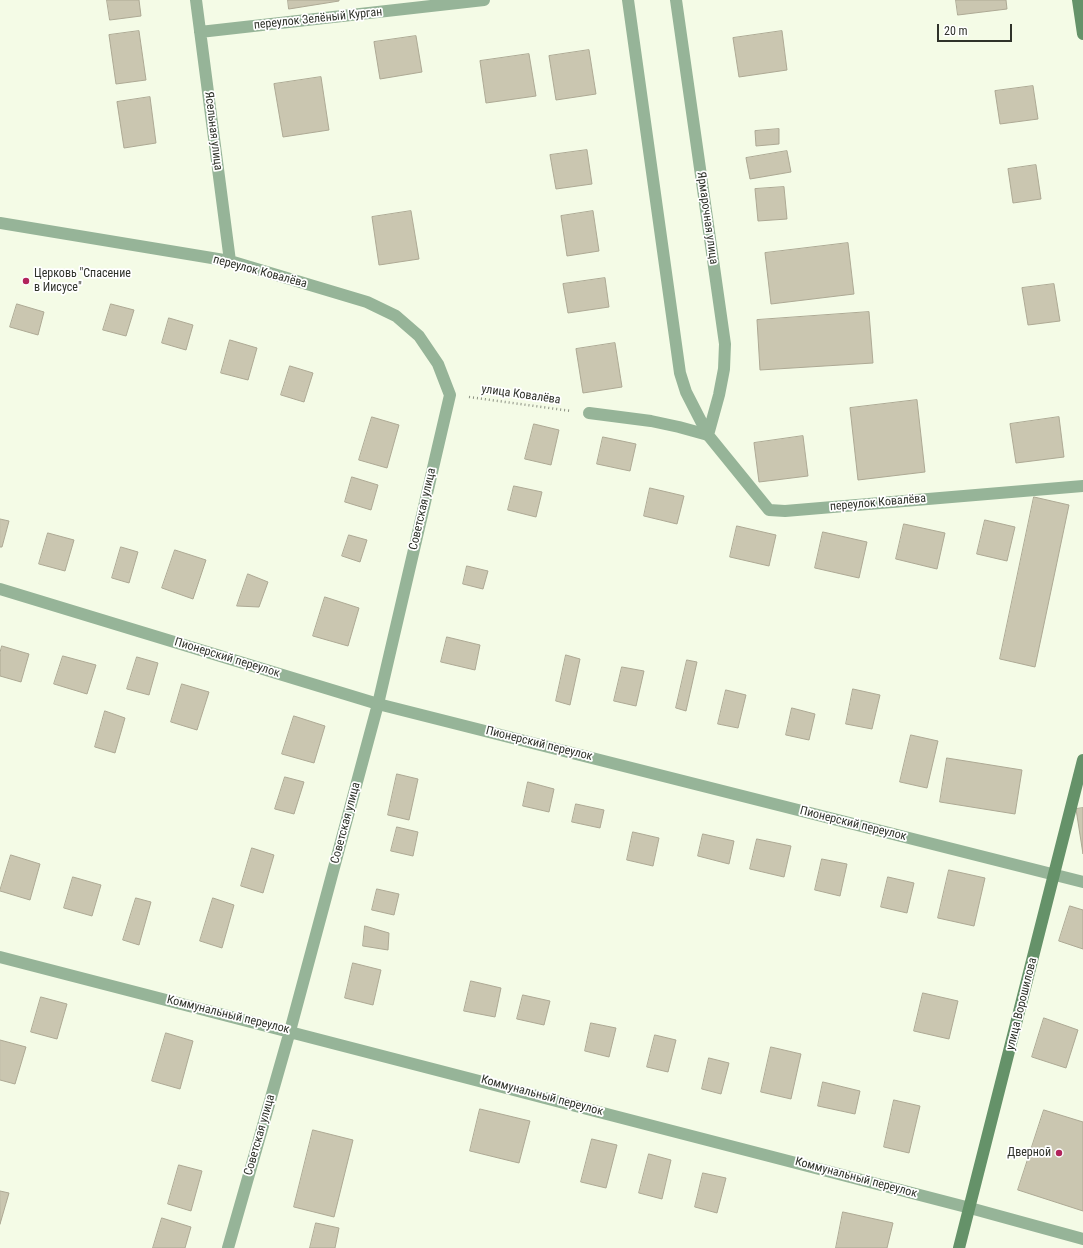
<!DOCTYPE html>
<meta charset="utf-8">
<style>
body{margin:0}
#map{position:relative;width:1083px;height:1248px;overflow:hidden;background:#f4fbe6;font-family:"Roboto Condensed",sans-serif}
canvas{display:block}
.scale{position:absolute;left:937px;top:24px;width:75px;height:18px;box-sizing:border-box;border:2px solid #2f322a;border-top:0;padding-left:5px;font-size:12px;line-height:14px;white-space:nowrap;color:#2f322a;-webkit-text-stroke:3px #fff;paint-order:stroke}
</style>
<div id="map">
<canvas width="1083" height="1248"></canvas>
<div class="scale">20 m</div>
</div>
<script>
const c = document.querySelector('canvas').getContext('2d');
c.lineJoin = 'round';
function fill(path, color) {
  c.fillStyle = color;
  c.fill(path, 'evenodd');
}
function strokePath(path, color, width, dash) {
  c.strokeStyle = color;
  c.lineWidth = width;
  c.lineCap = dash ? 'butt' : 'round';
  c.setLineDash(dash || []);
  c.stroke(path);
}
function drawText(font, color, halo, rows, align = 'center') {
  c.font = font + ' "Roboto Condensed",sans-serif';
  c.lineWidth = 3.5;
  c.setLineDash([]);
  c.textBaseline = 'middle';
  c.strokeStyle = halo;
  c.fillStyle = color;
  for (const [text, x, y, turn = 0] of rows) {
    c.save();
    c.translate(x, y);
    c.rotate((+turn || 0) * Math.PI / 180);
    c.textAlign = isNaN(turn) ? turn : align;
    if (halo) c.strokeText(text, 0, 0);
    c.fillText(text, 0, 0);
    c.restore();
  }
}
const building = new Path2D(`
 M 107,0 L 139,0 L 141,16 L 110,20 Z
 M 288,0 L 339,0 L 339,1 L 289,9 Z
 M 956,0 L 1006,0 L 1007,9 L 958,15 Z
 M 139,31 L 146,80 L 116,84 L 109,35 Z
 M 782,31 L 787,70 L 739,77 L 733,38 Z
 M 416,36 L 422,72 L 380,79 L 374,42 Z
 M 589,50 L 596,94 L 556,100 L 549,56 Z
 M 529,54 L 536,96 L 486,103 L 480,61 Z
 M 321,77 L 329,130 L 283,137 L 274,84 Z
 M 1033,86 L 1038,119 L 1000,124 L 995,91 Z
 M 150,97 L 156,143 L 124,148 L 117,102 Z
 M 779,129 L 779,144 L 756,146 L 755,131 Z
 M 587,150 L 592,184 L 556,189 L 550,155 Z
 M 787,151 L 791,172 L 750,179 L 746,158 Z
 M 1036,165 L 1041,199 L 1013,203 L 1008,169 Z
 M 784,187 L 787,219 L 758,221 L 755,189 Z
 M 411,211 L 419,259 L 379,265 L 372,217 Z
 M 593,211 L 599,251 L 567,256 L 561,216 Z
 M 848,243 L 854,294 L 771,304 L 765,253 Z
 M 605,278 L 609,307 L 568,313 L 563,284 Z
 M 1054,284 L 1060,321 L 1028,325 L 1022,288 Z
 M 17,304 L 44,312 L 38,335 L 10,327 Z
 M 111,304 L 134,310 L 126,336 L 103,330 Z
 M 869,312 L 873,363 L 760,370 L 757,320 Z
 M 169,318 L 193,325 L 186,350 L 162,343 Z
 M 230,340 L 257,348 L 248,380 L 221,373 Z
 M 615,343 L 622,387 L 583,393 L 576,349 Z
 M 290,366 L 313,373 L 304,402 L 281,395 Z
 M 917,400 L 925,472 L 858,480 L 850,408 Z
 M 372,417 L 399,425 L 387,468 L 359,460 Z
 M 1059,417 L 1064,457 L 1016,463 L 1010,424 Z
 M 534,424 L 559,430 L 551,465 L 525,459 Z
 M 803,436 L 808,476 L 759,482 L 754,443 Z
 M 603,437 L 636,444 L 630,471 L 597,464 Z
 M 352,477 L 378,485 L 371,510 L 345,502 Z
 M 514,486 L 542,492 L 536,517 L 508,510 Z
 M 650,488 L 684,496 L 677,524 L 644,516 Z
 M 1034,497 L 1069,505 L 1035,667 L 1000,659 Z
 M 0,519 L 9,521 L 2,547 L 0,547 Z
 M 985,520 L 1015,527 L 1007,561 L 977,554 Z
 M 904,524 L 945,533 L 937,569 L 896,559 Z
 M 737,526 L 776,535 L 769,566 L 730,557 Z
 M 823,532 L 867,542 L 859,578 L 815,568 Z
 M 48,533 L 74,540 L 65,571 L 39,564 Z
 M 349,535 L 367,540 L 360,562 L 342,556 Z
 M 121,547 L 138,552 L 129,583 L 112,578 Z
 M 175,550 L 206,560 L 193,599 L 162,588 Z
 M 467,566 L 488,571 L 483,589 L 463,584 Z
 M 248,574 L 268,582 L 259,607 L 237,606 Z
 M 325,597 L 359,608 L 348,646 L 313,636 Z
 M 447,637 L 480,645 L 475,670 L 441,662 Z
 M 2,646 L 29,654 L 21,682 L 0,676 L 0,653 Z
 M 566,655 L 580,659 L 570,705 L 556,701 Z
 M 63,656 L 96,665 L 87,694 L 54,684 Z
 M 137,657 L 158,663 L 149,695 L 127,689 Z
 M 687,660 L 697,662 L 686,711 L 676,708 Z
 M 622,667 L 644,671 L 636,706 L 614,701 Z
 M 182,684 L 209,692 L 197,730 L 171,722 Z
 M 853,689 L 880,695 L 872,729 L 846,724 Z
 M 726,690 L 746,695 L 738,728 L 718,724 Z
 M 792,708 L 815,714 L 809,740 L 786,735 Z
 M 105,711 L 125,718 L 115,753 L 95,747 Z
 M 294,716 L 325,726 L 314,763 L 282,754 Z
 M 911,735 L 938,741 L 927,788 L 900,782 Z
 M 947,758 L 1022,770 L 1015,814 L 940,802 Z
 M 397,774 L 418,779 L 409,820 L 388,815 Z
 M 285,777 L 304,782 L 294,814 L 275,809 Z
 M 528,782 L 554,789 L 549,812 L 523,806 Z
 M 576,804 L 604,810 L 600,828 L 572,822 Z
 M 1083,808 L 1083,854 L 1076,809 Z
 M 397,827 L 418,832 L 413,856 L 391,851 Z
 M 633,832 L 659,838 L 653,866 L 627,860 Z
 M 703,834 L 734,841 L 729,864 L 698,856 Z
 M 757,839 L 791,846 L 784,877 L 750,869 Z
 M 252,848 L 274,855 L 263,893 L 241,886 Z
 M 11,855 L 40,864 L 30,900 L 0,891 Z
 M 822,859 L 847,864 L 840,896 L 815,890 Z
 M 949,870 L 985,878 L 974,926 L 938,918 Z
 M 73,877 L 101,885 L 92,916 L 64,908 Z
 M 888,877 L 914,883 L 907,913 L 881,907 Z
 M 377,889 L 399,894 L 394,915 L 372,910 Z
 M 136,898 L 151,902 L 139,945 L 123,940 Z
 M 213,898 L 234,905 L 222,948 L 200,941 Z
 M 1070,906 L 1083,910 L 1083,949 L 1059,941 Z
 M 365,926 L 389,933 L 388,950 L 363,946 Z
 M 353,963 L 381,970 L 373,1005 L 345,998 Z
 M 471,981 L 501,988 L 495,1017 L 464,1011 Z
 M 923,993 L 958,1001 L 949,1039 L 914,1031 Z
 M 523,995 L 550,1001 L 544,1025 L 517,1019 Z
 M 41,997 L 67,1004 L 57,1039 L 31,1032 Z
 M 1044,1018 L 1078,1030 L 1066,1068 L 1032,1057 Z
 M 591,1023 L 616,1028 L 609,1057 L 585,1051 Z
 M 166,1033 L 193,1041 L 180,1089 L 152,1081 Z
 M 655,1035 L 676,1040 L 668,1072 L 647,1067 Z
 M 0,1040 L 26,1047 L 15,1084 L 0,1080 Z
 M 771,1047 L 801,1054 L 791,1099 L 761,1092 Z
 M 709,1058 L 729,1063 L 721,1094 L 702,1089 Z
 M 823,1082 L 860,1091 L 855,1114 L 818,1106 Z
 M 894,1100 L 920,1106 L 909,1153 L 884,1147 Z
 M 480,1109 L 530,1121 L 519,1163 L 470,1151 Z
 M 1044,1110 L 1083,1122 L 1083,1211 L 1018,1190 Z
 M 313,1130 L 353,1140 L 334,1217 L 294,1207 Z
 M 592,1139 L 617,1145 L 606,1188 L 581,1182 Z
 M 649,1154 L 671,1160 L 662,1199 L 639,1193 Z
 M 179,1165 L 202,1171 L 191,1211 L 168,1204 Z
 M 703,1173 L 726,1178 L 717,1213 L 695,1207 Z
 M 0,1191 L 9,1193 L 0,1224 Z
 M 843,1212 L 893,1223 L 887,1248 L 836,1248 Z
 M 162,1218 L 191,1227 L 185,1248 L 153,1248 Z
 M 316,1223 L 339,1228 L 335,1248 L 310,1248 Z`);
fill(building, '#cac6b0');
strokePath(building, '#ada994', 1);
strokePath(new Path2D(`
 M 469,397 L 571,411`), '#8c9183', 2.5, [1, 3]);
strokePath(new Path2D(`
 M 589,413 L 651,421 L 679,427 L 708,435`), '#96b498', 12);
strokePath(new Path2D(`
 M 196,0 L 230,261
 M 628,0 L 680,373 L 686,392 L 708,435 L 769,510 L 785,511 L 1083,486
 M 676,0 L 725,344 L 724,369 L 719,395 L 708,435
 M 200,32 L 484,0
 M 0,223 L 230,261 L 367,302 L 396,316 L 419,336 L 438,364 L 450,395 L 378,704 L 290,1031 L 228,1248
 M 0,589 L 378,704 L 1083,882
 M 0,957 L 970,1208 L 1083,1239`), '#96b498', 12);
strokePath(new Path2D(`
 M 1078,0 L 1083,34
 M 959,1248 L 1083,760`), '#659269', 12);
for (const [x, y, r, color] of [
 [26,281,4,"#b1235b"],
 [1059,1153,4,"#b1235b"]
]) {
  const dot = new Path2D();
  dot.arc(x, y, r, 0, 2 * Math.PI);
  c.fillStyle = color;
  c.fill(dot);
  strokePath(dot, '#fff', 1.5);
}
drawText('12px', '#2f322a', '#fff', [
 ["переулок Зелёный Курган",318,19,-6],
 ["Ясельная улица",213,131,83],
 ["Ярмарочная улица",707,218,82],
 ["переулок Ковалёва",260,272,15],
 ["улица Ковалёва",521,395,8],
 ["переулок Ковалёва",878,503,-5],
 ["Советская улица",423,509,-77],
 ["Пионерский переулок",227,658,17],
 ["Пионерский переулок",539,744,14],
 ["Советская улица",346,823,-75],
 ["Пионерский переулок",853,824,14],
 ["улица Ворошилова",1022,1004,-76],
 ["Коммунальный переулок",228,1015,14],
 ["Коммунальный переулок",542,1096,15],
 ["Советская улица",260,1135,-74],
 ["Коммунальный переулок",856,1178,15]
]);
drawText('12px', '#2f322a', '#fff', [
 ["Церковь \"Спасение",34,274],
 ["в Иисусе\"",34,288],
 ["Дверной",1051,1153,"right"]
], 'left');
</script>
